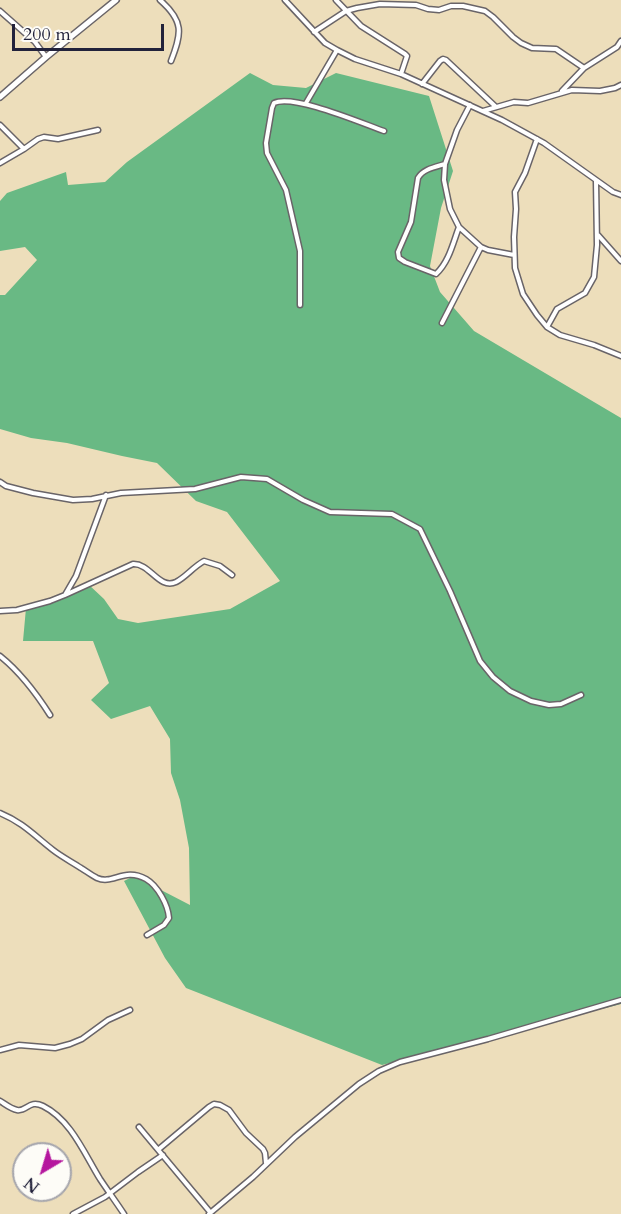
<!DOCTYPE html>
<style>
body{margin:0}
#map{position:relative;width:621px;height:1214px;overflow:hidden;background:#eddebb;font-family:Cardo,serif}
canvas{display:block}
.north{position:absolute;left:12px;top:1142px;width:60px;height:60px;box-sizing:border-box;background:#fdfcf7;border:2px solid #a5a5ac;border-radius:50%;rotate:218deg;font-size:16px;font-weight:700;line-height:24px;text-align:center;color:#22223b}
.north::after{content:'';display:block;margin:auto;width:21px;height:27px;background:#b5179e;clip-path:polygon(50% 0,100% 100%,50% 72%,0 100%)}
.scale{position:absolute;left:12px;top:24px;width:152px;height:27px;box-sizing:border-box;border:3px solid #22223b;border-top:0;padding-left:8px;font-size:18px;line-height:21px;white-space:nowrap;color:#22223b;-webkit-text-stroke:4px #fdfcf7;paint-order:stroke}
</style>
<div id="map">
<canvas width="621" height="1214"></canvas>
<div class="north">N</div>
<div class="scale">200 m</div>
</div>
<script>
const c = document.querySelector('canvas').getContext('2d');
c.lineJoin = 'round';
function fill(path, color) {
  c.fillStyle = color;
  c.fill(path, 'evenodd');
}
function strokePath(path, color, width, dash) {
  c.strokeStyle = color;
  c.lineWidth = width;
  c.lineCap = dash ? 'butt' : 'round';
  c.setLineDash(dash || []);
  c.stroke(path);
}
fill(new Path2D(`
 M 250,73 L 273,85 L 306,88 L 336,73 L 429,96 L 453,171 L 441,208 L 430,266 L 440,292 L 474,331 L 621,418 L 621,1004 L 382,1065 L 186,988 L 165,958 L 124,881 L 134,876 L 190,905 L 189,848 L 180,800 L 171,773 L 170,739 L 150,706 L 111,719 L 91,700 L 109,683 L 93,641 L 23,641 L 26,608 L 88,584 L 104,599 L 118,619 L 138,623 L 230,609 L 280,581 L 227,512 L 196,501 L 157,463 L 122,456 L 67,443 L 31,438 L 0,429 L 0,295 L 5,295 L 37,260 L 25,247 L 0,251 L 0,201 L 7,193 L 66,172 L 68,185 L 105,182 L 127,162 Z`), '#69b984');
const minor = new Path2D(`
 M 160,0 C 184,21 182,33 171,61
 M 285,0 L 325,43 L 337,50 L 355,59 L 401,74 L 502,120 L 544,143 L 613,192 L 621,195
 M 336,0 L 361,26 L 405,54 L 407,56 L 401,74
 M 0,11 L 35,42 L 46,57
 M 314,32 L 346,11 L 357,8 L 380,4 L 416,5 L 428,9 L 439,10 L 451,6 L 463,6 L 485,11 L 493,17 L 513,37 L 521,43 L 532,48 L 556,49 L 584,68
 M 422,84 L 440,61 L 443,59 L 446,60 L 496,107
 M 562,91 L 584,68 L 617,47 L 621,41
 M 306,103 L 337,50
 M 470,105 L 457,130 L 445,164 L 444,180 L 450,209 L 459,227 L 481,247 L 488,250 L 514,255
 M 483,111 L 514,102 L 528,103 L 572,90 L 600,91 L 615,88 L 621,85
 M 0,125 L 24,149 L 0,163
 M 537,139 L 525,173 L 515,192 L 516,209 L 514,237 L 515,268 L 523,294 L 537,315 L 547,327 L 560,335 L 594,345 L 621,356
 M 24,149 L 38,139 L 44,137 L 58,139 L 98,130
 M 445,164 C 435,167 423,169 418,178 L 411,222 L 398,252 L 399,258 L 405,262 L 436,274 C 449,262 453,243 459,227
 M 598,235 L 621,261
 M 300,305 L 300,251 L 286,190 L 267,153 L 266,143 L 272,108 L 274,103 C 294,94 361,123 384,131
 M 442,323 L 481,247
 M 547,327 L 557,309 L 585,293 L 594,277 L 597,245 L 596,181
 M 0,482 L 6,486 L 33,493 L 73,500 L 92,499 L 121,493 L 195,489 L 241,477 L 267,479 L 303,500 L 330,512 L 392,514 L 420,529 L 450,591 L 480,661 L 493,677 L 510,691 L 531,701 L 549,705 L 561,704 L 581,695
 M 65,595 L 133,564 C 150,563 159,590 176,582 C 186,577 193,567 204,561 L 220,566 L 232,575
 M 0,611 L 17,610 L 50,601 L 65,595 L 76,576 L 106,495
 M 0,656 C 20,672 36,693 50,715
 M 0,813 C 22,822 35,836 53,850 C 62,857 72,862 81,868 C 86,871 91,875 97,878 C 113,885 124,867 146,879 C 158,886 168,905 169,918 L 164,925 L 147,935
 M 0,1050 L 19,1045 L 55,1048 L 70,1044 L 82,1039 L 108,1020 L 130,1010
 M 0,1101 C 5,1104 11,1109 17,1110 C 27,1112 29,1099 43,1106 C 71,1120 84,1153 100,1179 C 108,1191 116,1202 124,1214
 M 139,1127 L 210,1212
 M 159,1149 L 209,1107 L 214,1104 L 220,1105 L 229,1110 L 246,1133 L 263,1149 L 265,1153 L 266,1163
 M 73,1214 L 105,1197 L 138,1172 L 163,1155
 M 209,1214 L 253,1177 L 295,1137 L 359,1084 L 379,1071 L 400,1062 L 488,1039 L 621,1000`);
const secondary = new Path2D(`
 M 0,97 L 46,57 L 116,0`);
strokePath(minor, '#696468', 7);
strokePath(secondary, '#696468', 8);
strokePath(minor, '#fff', 4);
strokePath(secondary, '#fff', 5);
</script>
